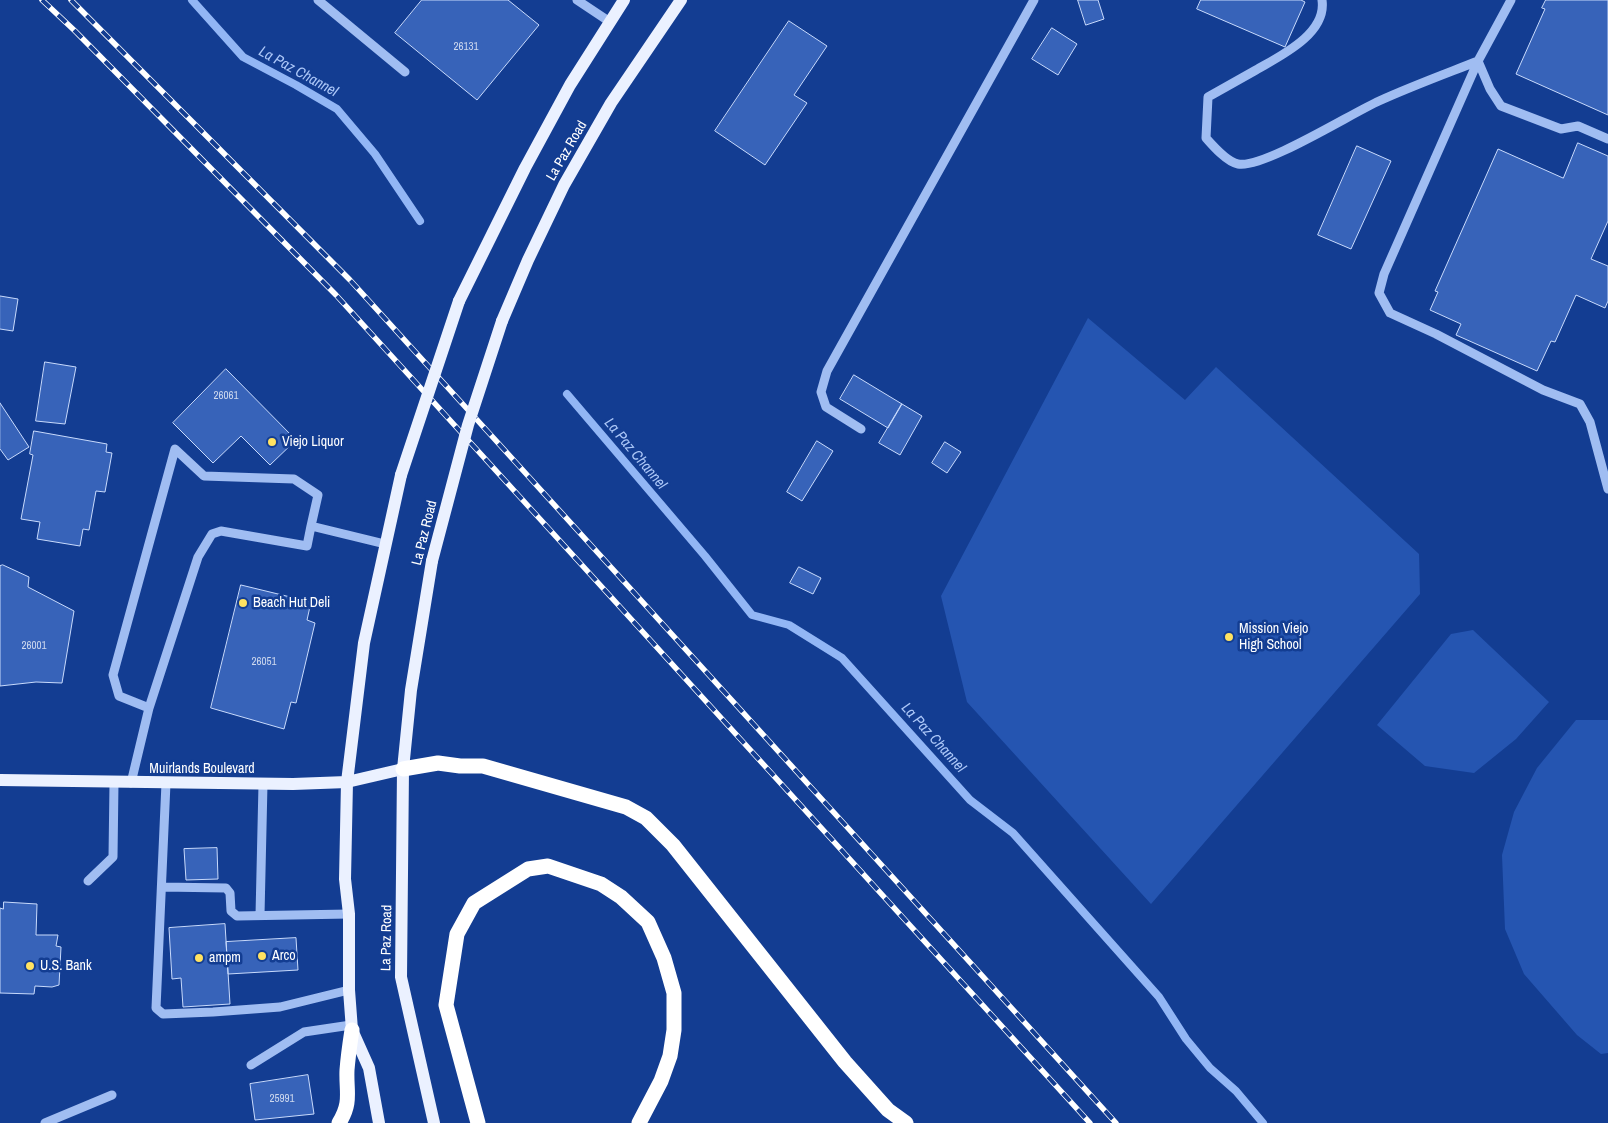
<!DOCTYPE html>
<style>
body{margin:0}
canvas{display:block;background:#133d92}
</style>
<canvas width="1608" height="1123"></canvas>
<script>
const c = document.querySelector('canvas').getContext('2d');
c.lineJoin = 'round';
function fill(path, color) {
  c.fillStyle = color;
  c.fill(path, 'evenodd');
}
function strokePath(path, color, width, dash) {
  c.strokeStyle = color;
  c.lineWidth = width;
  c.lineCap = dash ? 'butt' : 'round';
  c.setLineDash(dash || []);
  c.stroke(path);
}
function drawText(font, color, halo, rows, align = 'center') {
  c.font = font + ' "Archivo Narrow",sans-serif';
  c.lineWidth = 5;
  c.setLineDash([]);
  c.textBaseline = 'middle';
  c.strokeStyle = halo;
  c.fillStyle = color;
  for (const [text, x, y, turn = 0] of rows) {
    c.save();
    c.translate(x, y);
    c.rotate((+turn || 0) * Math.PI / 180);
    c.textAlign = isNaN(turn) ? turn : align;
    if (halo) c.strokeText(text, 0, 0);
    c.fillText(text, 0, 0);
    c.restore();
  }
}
fill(new Path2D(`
 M 1088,318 L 1185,400 L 1216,367 L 1419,554 L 1420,594 L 1151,904 L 967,702 L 941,596 Z
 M 1473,630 L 1549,702 L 1516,739 L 1474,773 L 1425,766 L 1377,725 L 1451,634 Z
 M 1576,720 L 1608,720 L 1608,1053 L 1601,1054 L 1577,1035 L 1524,974 L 1505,929 L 1502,855 L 1514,812 L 1537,768 Z`), '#2555b1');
strokePath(new Path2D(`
 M 192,0 L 243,57 L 296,85 L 337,109 L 375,154 L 420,221
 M 567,394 L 705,556 L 752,615 L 789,625 L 842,658 L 970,800 L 1013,833 L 1159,997 L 1186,1039 L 1210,1068 L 1236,1091 L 1263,1123`), '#92b6f5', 8);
const building = new Path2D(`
 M 422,0 L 508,0 L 539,25 L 477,100 L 395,33 Z
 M 1078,0 L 1098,0 L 1104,19 L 1086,25 Z
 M 1201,0 L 1301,0 L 1305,2 L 1285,47 L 1197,9 Z
 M 1546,0 L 1608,0 L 1608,115 L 1516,74 L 1545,9 L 1542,8 Z
 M 789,21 L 827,46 L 794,95 L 807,103 L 765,165 L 715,131 Z
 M 1052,28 L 1077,44 L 1058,75 L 1032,59 Z
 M 1578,143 L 1608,156 L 1608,221 L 1591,259 L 1608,266 L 1608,301 L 1605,308 L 1576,295 L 1555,342 L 1551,341 L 1537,371 L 1456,335 L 1461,324 L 1430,310 L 1438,292 L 1435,291 L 1498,149 L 1563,178 Z
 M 1357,146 L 1391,161 L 1351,249 L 1318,235 Z
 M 0,296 L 18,299 L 13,331 L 0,329 Z
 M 45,362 L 76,367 L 65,424 L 36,421 Z
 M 226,369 L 296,440 L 270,465 L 241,436 L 213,463 L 173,423 Z
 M 854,375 L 902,404 L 888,428 L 840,399 Z
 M 0,403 L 29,447 L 8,460 L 0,449 Z
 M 902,404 L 922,416 L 900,455 L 879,443 Z
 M 34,431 L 107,444 L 106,452 L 112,453 L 105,492 L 96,491 L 89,530 L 83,529 L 80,546 L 37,539 L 40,522 L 21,519 L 33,455 L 30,454 Z
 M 817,441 L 833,451 L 802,501 L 787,492 Z
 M 945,442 L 961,452 L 947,473 L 932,463 Z
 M 3,565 L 29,577 L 28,587 L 74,611 L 62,683 L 36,682 L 0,686 L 0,566 Z
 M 799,567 L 821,578 L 813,594 L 790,583 Z
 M 241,585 L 311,602 L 307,620 L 315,623 L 296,703 L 291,702 L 284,729 L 211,708 Z
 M 217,848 L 218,879 L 186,880 L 184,849 Z
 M 4,902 L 37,904 L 36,935 L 58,935 L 56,946 L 61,947 L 59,985 L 52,987 L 35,986 L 34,994 L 0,993 L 0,908 L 3,909 Z
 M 225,924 L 230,1004 L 183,1007 L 181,978 L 172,979 L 169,928 Z
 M 296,938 L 298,970 L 228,974 L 226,942 Z
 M 308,1075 L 314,1114 L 255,1120 L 250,1084 Z`);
fill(building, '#3763b9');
strokePath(building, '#c8dafc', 1);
strokePath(new Path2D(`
 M 318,0 L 405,72
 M 577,0 L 610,22
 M 1322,0 C 1327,34 1280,56 1256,70 C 1240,79 1224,88 1208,97 L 1206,138 C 1213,146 1227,162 1238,164 C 1263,169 1352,113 1379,101 C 1412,86 1445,74 1478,61 L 1511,0
 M 1478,61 L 1384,274 L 1379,293 L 1390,313 L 1436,334 L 1543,390 L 1580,404 L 1590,422 L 1608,489
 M 1478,61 L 1490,89 L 1501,106 L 1561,129 L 1578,126 L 1608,139
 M 861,429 L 826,407 L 821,392 L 827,371 L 1034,0
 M 149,708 L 119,696 L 113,675 L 175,449 L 204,476 L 294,479 L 318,495 L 311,526 L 385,544
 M 131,783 L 149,708 L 198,557 L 212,534 L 221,531 L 307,546 L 311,526
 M 166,783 L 156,1008 L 163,1014 L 213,1012 L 280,1007 L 349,990
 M 88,881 L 113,857 L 114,783
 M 162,887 L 226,888 L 230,893 L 231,911 L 237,916 L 349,914
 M 260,915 L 263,784
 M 251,1065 L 304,1032 L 351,1025
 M 45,1123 L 112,1095`), '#a0bdf2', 9);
strokePath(new Path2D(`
 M 459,301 L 525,168 L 570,85 L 624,0
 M 502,321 L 528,260 L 564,185 L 611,103 L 681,0
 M 432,561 L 411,690 L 403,769 L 401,977 L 434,1123
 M 0,780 L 293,784 L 347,782 L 403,769
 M 379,1123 L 369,1068 L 352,1030 L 349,990 L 349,914 L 345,879 L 347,782 L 364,643 L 401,475`), '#ebf1ff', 12);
strokePath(new Path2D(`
 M 403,769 L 438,763 L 460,766 L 483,766 L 626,807 L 646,818 L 673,845 L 845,1062 L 888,1110 L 906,1123
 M 339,1123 C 352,1102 346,1092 347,1070 C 348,1057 350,1043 352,1030
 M 478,1123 L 446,1005 L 457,934 L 474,903 L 528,869 L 548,866 L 601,884 L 621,897 L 648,922 L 664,958 L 674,993 L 674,1030 L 670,1056 L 661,1081 L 639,1123`), '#fff', 15);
const rail = new Path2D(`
 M 42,0 L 75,31 L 336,295 L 1090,1123
 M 71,0 L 350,280 L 1116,1123`);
strokePath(rail, '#fff', 5.5);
strokePath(rail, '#133d92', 4, [11]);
strokePath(new Path2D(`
 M 401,475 L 459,301
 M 432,561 L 468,425 L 502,321`), '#ebf1ff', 12);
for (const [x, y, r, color] of [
 [272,442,5,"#ffe261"],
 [243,603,5,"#ffe261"],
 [1229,637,5,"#ffe261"],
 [262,956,5,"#ffe261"],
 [199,958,5,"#ffe261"],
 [30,966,5,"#ffe261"]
]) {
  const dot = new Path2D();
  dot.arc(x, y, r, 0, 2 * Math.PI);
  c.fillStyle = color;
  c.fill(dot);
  strokePath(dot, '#133d92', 2);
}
drawText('11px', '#cdd8ee', null, [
 ["26131",466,47],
 ["26061",226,396],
 ["26001",34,646],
 ["26051",264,662],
 ["25991",282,1099]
]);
drawText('14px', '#fff', '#133d92', [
 ["La Paz Road",567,151,-60],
 ["La Paz Road",425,533,-76],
 ["Muirlands Boulevard",202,769],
 ["La Paz Road",387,938,-89]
]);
drawText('14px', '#fff', '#133d92', [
 ["Viejo Liquor",282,442],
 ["Beach Hut Deli",253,603],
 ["Mission Viejo",1239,629],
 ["High School",1239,645],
 ["Arco",272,956],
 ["ampm",209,958],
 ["U.S. Bank",40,966]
], 'left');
drawText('italic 15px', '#acc7f8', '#133d92', [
 ["La Paz Channel",298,72,29],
 ["La Paz Channel",635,454,50],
 ["La Paz Channel",933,738,48]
]);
</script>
